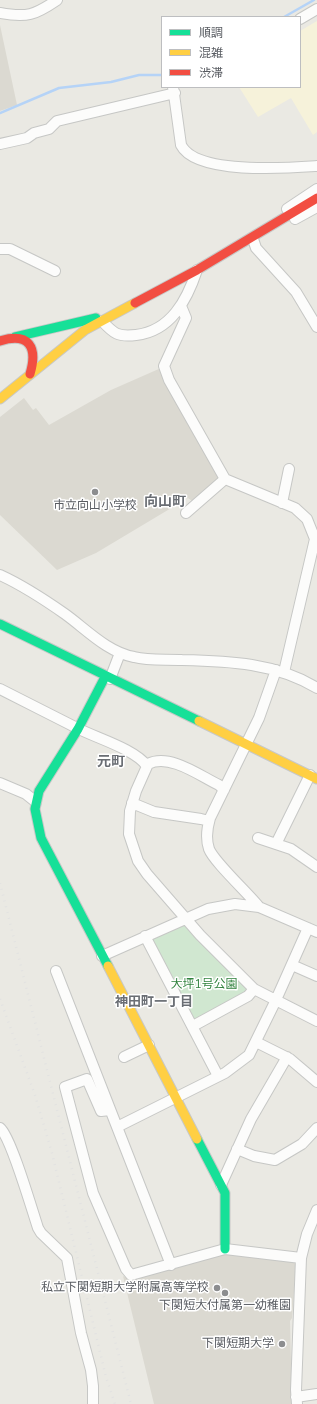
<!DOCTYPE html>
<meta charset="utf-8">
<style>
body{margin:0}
#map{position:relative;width:317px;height:1404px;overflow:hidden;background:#eae9e3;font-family:"Nunito Sans","Noto Sans JP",sans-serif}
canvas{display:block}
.legend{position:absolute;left:161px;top:16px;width:140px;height:72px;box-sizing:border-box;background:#fff;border:1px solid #bdbec0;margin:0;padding:5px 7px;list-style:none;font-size:12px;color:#595c62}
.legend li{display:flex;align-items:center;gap:8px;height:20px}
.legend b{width:20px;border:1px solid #bdbec0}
</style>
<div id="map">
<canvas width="317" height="1404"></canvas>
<ul class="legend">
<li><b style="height:5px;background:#16e098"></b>順調</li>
<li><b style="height:5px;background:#ffcf43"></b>混雑</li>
<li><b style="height:5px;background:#f24e42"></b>渋滞</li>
</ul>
</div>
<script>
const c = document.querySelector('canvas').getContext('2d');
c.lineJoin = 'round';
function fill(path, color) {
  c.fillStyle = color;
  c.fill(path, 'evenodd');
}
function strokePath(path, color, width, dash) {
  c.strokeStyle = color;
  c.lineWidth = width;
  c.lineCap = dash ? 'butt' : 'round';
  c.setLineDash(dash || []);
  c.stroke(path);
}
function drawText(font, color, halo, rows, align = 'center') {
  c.font = font + ' "Nunito Sans","Noto Sans JP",sans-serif';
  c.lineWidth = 3;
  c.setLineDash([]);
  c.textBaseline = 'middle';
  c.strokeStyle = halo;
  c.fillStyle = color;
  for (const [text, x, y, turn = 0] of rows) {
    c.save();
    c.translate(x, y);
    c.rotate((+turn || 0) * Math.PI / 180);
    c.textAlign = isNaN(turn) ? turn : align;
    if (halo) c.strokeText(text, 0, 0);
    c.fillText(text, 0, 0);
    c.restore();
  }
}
fill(new Path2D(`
 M 317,21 L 317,132 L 313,135 L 291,98 L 258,117 L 239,87 L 300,87 L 300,31 Z`), '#f6f2da');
fill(new Path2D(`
 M 0,25 L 17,105 L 0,111 Z
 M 161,368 L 203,451 L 222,480 L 195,503 L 188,498 L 96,553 L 57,570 L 0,515 L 0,417 L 24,398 L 33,410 L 36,408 L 49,425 L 111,390 Z
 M 223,1254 L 290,1261 L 296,1264 L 292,1318 L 290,1321 L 292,1404 L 154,1404 L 123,1276 L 131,1280 Z`), '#dbd9d1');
fill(new Path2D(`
 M 179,925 L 187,926 L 248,989 L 247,993 L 197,1021 L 192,1020 L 150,940 L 153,937 Z`), '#d0e7d0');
strokePath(new Path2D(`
 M 284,17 L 314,0
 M 0,113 L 59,88 L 111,82 L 139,75 L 162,75`), '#b5d3f7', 2.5);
const street = new Path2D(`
 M 0,13 C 27,18 35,15 57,0
 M 300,19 L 317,9
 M 173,87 L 181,145 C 196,175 288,168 317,166
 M 0,144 L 27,138 L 34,133 L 49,129 L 57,121 L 175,93
 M 287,209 L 317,189
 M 295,219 L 317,207
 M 253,239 L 256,248 L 296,292 L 317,327
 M 0,249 L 10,249 L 55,271
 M 181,306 L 186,318 L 164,366 L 169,380 L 225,479 L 295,508 L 307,519 L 315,539 L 284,672
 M 102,321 C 114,334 118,337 136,335 C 171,331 187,300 197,270
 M 282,503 L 289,469
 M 186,513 L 225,479
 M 0,575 C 22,585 45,600 65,614 C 86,629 107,652 134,657 C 149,661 166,659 182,660 C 229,661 276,663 317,688
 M 110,679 L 120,653
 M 0,689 C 26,702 51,715 77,728 C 96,738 135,749 147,766
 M 0,783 L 26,794 L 36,802
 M 224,790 L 219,785 C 200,776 170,753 148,764 L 136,791 L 130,811 L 129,834 L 138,861 L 147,874 L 200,935 L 254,989 L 317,1021
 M 132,803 L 154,812 L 201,819 L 209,821
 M 258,838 L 291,849 L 317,867
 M 276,844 L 310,775
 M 259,907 C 249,894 214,862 209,849 C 206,840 207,828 210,818 L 259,718 L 276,670
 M 145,936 L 218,1076
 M 102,956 L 208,909 L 235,904 L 259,907 L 317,932
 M 292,965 L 317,976
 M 56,971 L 171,1265
 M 193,1026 L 248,996 L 254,989
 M 256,1042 L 290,1059 L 317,1082
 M 124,1057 L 149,1045
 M 110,1110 L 101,1111 L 87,1079 L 65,1087 L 93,1193 L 126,1269 L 131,1275 L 225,1249 L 301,1258
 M 117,1127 L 225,1073 L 249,1055 L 275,1002 L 308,928
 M 0,1128 C 11,1137 32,1210 38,1228 L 41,1233 L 67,1258 L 81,1333 L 91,1370 L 93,1386 L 93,1404
 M 237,1149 L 254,1156 L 275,1160 L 302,1144 L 317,1128
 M 221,1185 L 251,1119 L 287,1057
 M 296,1397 L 317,1394
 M 297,1404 L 296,1390 L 301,1258 L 307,1234 L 317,1210`);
const fast = new Path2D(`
 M 15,337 L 96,318
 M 0,624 L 199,721
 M 105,677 L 78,729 L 39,791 L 35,809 L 41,838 L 108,966
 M 197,1139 L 225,1193 L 225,1249`);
const slow = new Path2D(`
 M 0,399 L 85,330 L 135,303
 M 199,721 L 317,779
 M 108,966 L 197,1139`);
const jam = new Path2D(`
 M 135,303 L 197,270 L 317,198
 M 0,341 C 29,332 38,347 30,374`);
strokePath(street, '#c6c7c5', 12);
strokePath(fast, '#c7c8c7', 11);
strokePath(slow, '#c7c8c7', 11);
strokePath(jam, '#c7c8c7', 11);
strokePath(street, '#fcfcfb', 10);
strokePath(fast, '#16e098', 9);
strokePath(slow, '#ffcf43', 9);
strokePath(jam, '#f24e42', 9);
strokePath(new Path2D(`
 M 0,883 L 131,1404
 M 0,999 L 35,1095 L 52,1153 L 106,1377 L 115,1404`), '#e2e2e1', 2.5, [1, 5]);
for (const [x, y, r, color] of [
 [95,492,4,"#8c8d8f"],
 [217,1288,4,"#8c8d8f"],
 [225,1293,4,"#8c8d8f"],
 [282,1344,4,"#8c8d8f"]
]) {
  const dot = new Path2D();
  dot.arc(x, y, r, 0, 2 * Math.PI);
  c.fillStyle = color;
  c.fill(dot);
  strokePath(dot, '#fff', 1.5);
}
drawText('12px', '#595c62', '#fff', [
 ["市立向山小学校",95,506],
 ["私立下関短期大学附属高等学校",209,1288,"right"],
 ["下関短大付属第一幼稚園",225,1306],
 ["下関短期大学",274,1344,"right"]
]);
drawText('12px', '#31823e', '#fff', [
 ["大坪1号公園",204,985]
]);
drawText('bold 13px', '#6a6e74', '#fff', [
 ["神田町一丁目",154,1003]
]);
drawText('bold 14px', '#6a6e74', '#fff', [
 ["向山町",165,503],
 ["元町",111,763]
]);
</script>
